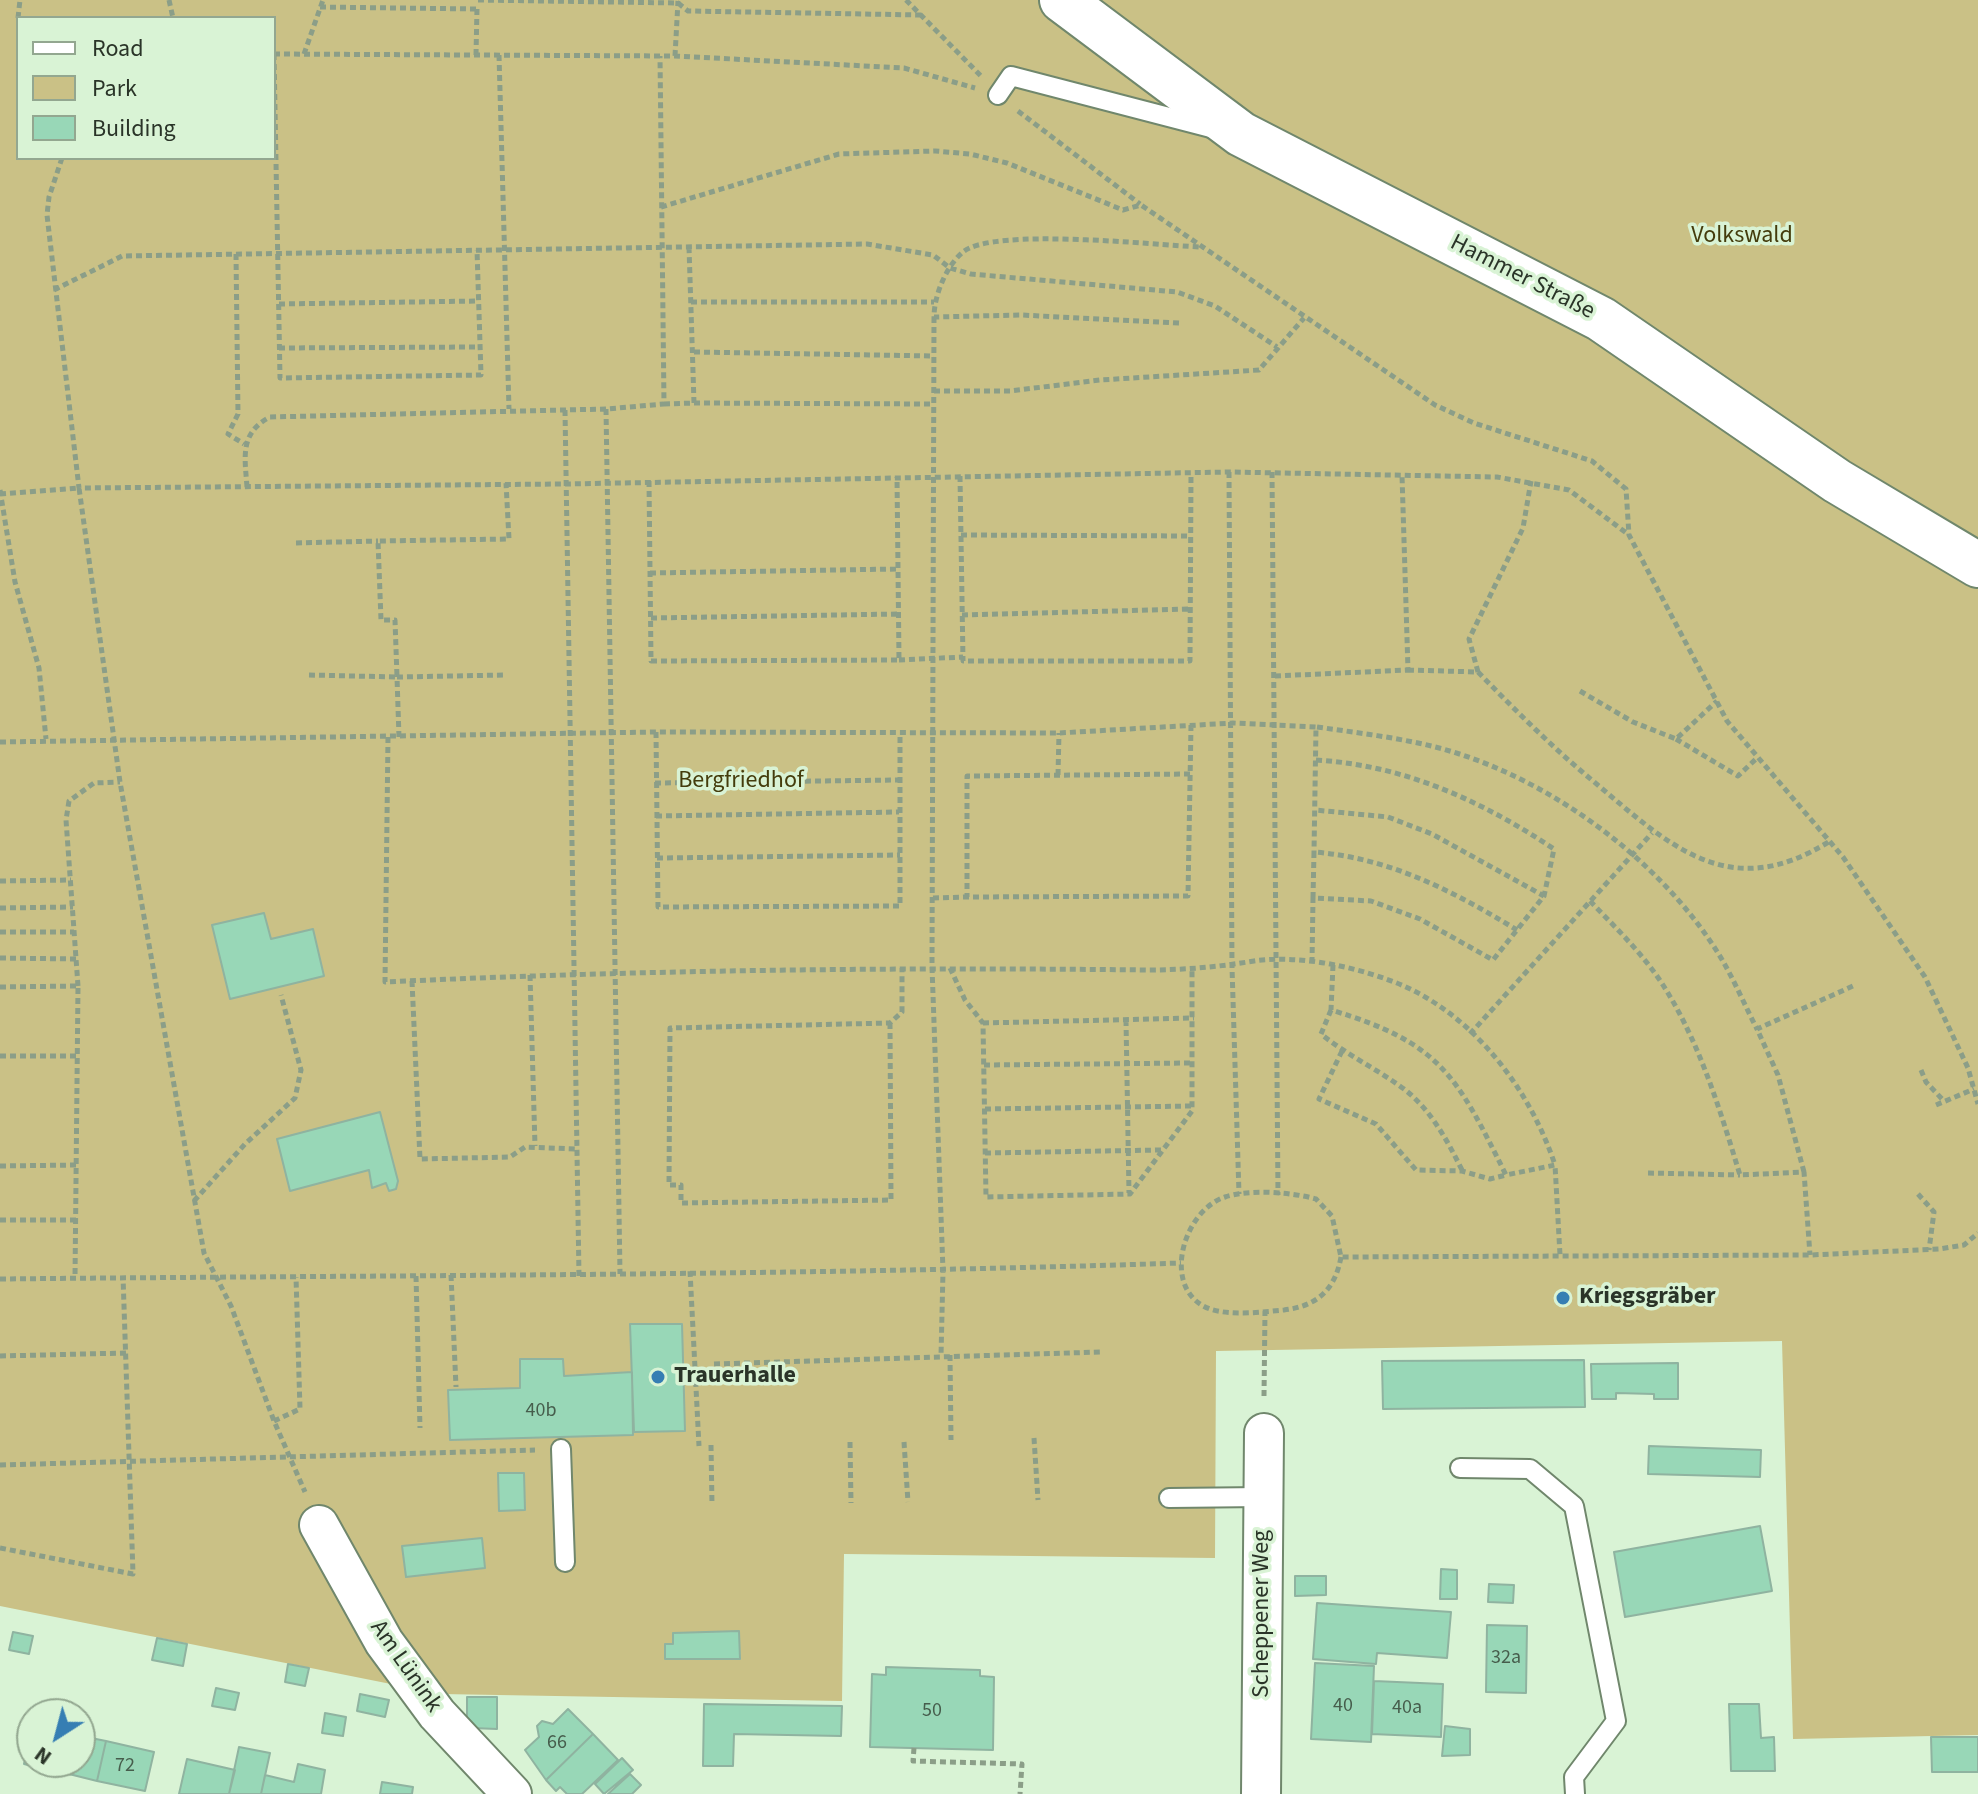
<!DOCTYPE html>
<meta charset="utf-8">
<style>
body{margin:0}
#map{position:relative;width:1978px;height:1794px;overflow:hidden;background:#d9f3d5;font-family:"Source Sans 3",sans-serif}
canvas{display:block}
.legend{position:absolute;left:16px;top:16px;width:260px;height:144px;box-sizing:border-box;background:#d9f3d5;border:2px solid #93a790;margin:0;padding:10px 14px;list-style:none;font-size:24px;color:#2a3428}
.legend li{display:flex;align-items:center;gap:16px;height:40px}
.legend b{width:40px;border:2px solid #93a790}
.north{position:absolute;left:16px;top:1698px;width:80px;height:80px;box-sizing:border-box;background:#d9f3d5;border:2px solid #93a790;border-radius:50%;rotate:216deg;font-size:22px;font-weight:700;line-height:32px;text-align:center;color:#2a3428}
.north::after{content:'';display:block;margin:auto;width:28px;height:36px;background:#367eb3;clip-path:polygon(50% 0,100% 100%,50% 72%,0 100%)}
</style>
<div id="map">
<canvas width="1978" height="1794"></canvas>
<ul class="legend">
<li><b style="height:10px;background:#fff"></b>Road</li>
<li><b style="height:22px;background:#cac186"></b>Park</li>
<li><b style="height:22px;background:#98d7b7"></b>Building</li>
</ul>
<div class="north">N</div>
</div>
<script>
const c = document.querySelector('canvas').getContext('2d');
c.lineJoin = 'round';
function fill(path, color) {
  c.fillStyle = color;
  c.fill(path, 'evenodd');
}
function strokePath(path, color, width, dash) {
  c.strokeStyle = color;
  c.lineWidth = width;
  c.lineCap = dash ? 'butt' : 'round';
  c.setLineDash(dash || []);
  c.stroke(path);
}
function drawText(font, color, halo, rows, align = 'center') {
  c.font = font + ' "Source Sans 3",sans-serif';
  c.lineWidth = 7;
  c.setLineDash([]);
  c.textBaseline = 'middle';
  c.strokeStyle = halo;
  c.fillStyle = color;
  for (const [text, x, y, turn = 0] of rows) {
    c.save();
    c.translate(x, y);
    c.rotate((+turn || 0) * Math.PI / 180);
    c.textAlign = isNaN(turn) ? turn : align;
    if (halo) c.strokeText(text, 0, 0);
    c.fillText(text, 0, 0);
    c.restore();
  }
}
fill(new Path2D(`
 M 0,0 L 1978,0 L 1978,1735 L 1793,1739 L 1782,1341 L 1216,1351 L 1215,1558 L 844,1554 L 842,1701 L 441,1694 L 0,1606 ZM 18,18 L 274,18 L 274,158 L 18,158 Z`), '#cac186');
const building = new Path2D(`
 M 264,913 L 271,939 L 313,929 L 324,976 L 230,999 L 212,925 Z
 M 380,1112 L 398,1181 L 396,1189 L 389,1191 L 386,1183 L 372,1188 L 369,1170 L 290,1191 L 277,1139 Z
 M 630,1324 L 682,1324 L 685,1431 L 634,1432 Z
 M 520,1359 L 563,1359 L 564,1376 L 632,1372 L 633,1435 L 450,1440 L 448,1390 L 520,1388 Z
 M 1584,1360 L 1585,1407 L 1383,1409 L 1382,1361 Z
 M 1678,1363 L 1678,1399 L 1654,1399 L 1654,1394 L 1616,1393 L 1616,1399 L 1592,1399 L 1591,1364 Z
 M 1649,1446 L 1761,1450 L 1760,1477 L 1648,1474 Z
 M 498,1473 L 524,1473 L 525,1510 L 499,1511 Z
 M 1760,1526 L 1772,1591 L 1625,1617 L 1614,1552 Z
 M 482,1538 L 485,1568 L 406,1577 L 402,1546 Z
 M 1441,1569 L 1457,1570 L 1457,1599 L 1440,1599 Z
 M 1295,1576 L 1326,1576 L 1326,1595 L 1295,1596 Z
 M 1489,1584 L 1514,1585 L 1513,1603 L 1488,1602 Z
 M 1317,1603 L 1451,1612 L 1447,1658 L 1377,1653 L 1376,1664 L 1313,1659 Z
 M 1487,1625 L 1527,1626 L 1526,1693 L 1486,1692 Z
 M 739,1631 L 740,1659 L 665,1659 L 665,1644 L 673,1644 L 673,1633 Z
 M 13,1632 L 33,1636 L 29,1654 L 9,1650 Z
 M 157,1638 L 187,1644 L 183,1666 L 152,1660 Z
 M 1315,1663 L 1374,1666 L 1371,1742 L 1311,1739 Z
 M 288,1664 L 309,1668 L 305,1686 L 285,1682 Z
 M 886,1667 L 980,1670 L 980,1676 L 994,1677 L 993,1750 L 870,1747 L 872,1674 L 886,1675 Z
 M 1374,1681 L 1443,1684 L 1441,1737 L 1372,1734 Z
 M 216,1688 L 239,1693 L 235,1710 L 212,1706 Z
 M 360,1694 L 389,1700 L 385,1717 L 357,1711 Z
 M 467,1697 L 497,1697 L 497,1729 L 472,1728 L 467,1723 Z
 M 704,1704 L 842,1706 L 841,1736 L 734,1734 L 733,1766 L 703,1766 Z
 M 1729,1704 L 1759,1704 L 1761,1738 L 1774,1737 L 1775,1771 L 1731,1771 Z
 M 568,1709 L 593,1734 L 546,1780 L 525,1750 L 539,1737 L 537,1726 L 542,1721 L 553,1724 Z
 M 325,1713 L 346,1717 L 343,1736 L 322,1733 Z
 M 32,1725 L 32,1762 L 49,1762 L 48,1770 L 24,1764 Z
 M 1445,1726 L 1470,1729 L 1470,1755 L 1442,1756 Z
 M 593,1734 L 618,1760 L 582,1794 L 567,1794 L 560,1787 L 556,1791 L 546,1780 Z
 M 81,1736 L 106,1741 L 97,1781 L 73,1775 L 75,1762 L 80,1762 Z
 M 1931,1737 L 1978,1737 L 1978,1772 L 1932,1772 Z
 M 106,1741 L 154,1752 L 145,1791 L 97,1781 Z
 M 239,1747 L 270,1753 L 261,1794 L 229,1794 Z
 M 622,1758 L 633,1770 L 604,1794 L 595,1784 Z
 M 187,1759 L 235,1770 L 229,1794 L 179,1794 Z
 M 49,1762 L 75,1762 L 73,1775 L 48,1770 Z
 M 298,1764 L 325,1770 L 321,1794 L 261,1794 L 265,1775 L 294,1782 Z
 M 630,1774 L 641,1785 L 632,1794 L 608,1794 Z
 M 382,1782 L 413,1787 L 412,1794 L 380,1794 Z`);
fill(building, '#98d7b7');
strokePath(building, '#8fb3a0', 2);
const lane = new Path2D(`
 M 998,95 L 1011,76 L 1211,128
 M 561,1449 L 565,1562
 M 1460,1468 L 1530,1469 L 1574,1506 L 1616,1721 L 1574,1777 L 1575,1794
 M 1169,1498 L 1263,1497`);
const street = new Path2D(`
 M 319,1525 L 384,1642 L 437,1714 L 512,1794
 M 1261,1794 L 1264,1433`);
const secondary = new Path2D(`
 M 1062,0 L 1241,134 L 1601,319 L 1837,481 L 1978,565`);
strokePath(lane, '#70876c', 22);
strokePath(street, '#70876c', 42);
strokePath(secondary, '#70876c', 48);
strokePath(new Path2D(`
 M 169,0 L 173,18
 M 478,0 L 678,3 L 688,11 L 922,15
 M 906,0 L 981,76
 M 320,7 L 477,9
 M 18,18 L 20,0
 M 274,54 L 675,56 L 904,68 L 975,88
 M 274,54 L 280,378 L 481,375 L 477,250
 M 304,54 L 323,0
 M 476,55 L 477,8
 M 499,55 L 509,409
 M 675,56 L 678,1
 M 1018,111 L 1140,204
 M 62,158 L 49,197 L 47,215 L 79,488 L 566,484 L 1229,472 L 1497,477 L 1569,490 L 1629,535
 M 661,207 L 839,154 L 935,151 L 970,154 L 1007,163 L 1123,210 L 1141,205 L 1435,405 L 1474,423 L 1592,461 L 1626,489 L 1629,535 L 1727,721 L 1843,857 L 1925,977 L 1968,1068 L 1978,1104
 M 236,254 L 238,414 L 228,434 L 244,444
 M 54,290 L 122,256 L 867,244 L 933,255 L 950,268 L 971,274 L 1177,292 L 1215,306 L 1277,347
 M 691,302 L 934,302
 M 279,304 L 478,301
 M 934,317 L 932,967 L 943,1271 L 941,1356
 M 1179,323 L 1021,315 L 934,317 C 934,296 946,266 963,252 C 993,227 1154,245 1200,247
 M 279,348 L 480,347
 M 694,352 L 934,356
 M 934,391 L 1010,391 L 1100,380 L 1259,370 L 1304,318
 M 694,403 L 931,404
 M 664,404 L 694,403 L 689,247
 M 606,409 L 620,1274
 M 565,410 L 579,1276
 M 1229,472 L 1232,967 L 1239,1194
 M 1272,472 L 1278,1195
 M 960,476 L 963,661 L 1190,661 L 1191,473
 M 649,481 L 651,661 L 899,660 L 897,477
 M 247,487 C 245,458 239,433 270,417 L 606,409 L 664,404 L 660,56
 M 0,490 L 15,582 L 39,668 L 46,739
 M 0,494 L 79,488 L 120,782 L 204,1253 L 231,1306 L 274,1421 L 305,1492
 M 961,535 L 1191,536
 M 296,543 L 378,541
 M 650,573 L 898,569
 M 962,615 L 1190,609
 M 651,618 L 899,614
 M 899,660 L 963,657
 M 1408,670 L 1478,672 C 1515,710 1552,747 1593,781 C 1669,845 1729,905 1830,841
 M 1478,672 L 1469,639 L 1523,528 L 1531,481
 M 309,675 L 397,677 L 395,620 L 381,620 L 378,541 L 509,539 L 506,483
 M 1275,676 L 1408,670 L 1402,475
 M 1580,691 L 1633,722 L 1676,739 L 1717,701
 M 1317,727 C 1359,733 1402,738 1443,749 C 1550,779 1659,859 1718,953 C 1733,977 1744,1004 1757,1029
 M 656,732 L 658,907 L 900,906 L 900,734
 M 388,737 L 385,982 C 639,970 893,967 1147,970 C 1184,970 1218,967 1254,961 C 1296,955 1347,965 1386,979 C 1468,1007 1529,1086 1555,1165
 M 399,737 L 397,677 L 505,675
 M 1676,739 L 1738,776 L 1758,757
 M 0,742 L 656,732 L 1059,733 L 1233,723 L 1316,727 L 1314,852
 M 1316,760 C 1404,765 1482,801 1554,849 L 1544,896
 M 1190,774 L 967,776 L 967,897 L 1188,896 L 1191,725
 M 1058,775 L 1059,733
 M 655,783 L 898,780
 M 656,816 L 899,812
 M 657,858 L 900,855
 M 0,881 L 71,880
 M 933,898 L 967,897
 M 1313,898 L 1314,852 C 1390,858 1453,891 1517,930
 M 1590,901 C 1616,928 1643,954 1663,985 C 1700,1043 1720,1110 1740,1175 L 1804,1172 L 1810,1255
 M 0,908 L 73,907
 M 0,932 L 74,932
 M 0,958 L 76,959
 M 1312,963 L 1313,898 L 1371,901 L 1420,919 L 1493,960 L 1544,896 L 1432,834 L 1388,817 L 1315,810
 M 1333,965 L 1331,1010 C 1442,1043 1457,1077 1506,1175 L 1555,1165 L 1560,1255
 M 950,968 L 965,1000 L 983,1023 L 986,1197 L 1130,1194 L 1192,1111 L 1192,970
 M 530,975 L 535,1146
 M 412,981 L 420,1159 L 510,1157 L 525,1147 L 576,1149
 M 78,986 L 66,820 L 69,801 L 94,783 L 120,782
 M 0,987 L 78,986 L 75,1278
 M 1331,1010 L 1321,1034 C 1347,1055 1377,1069 1404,1089 C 1431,1110 1447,1140 1462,1170
 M 1126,1020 L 1129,1193
 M 890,1023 L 891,1200 L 681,1203 L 681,1185 L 669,1185 L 670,1028 L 890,1023 L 902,1012 L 902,968
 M 983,1023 L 1194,1018
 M 1470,1034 L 1652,833
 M 1342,1051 L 1319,1099 L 1376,1124 L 1416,1170 L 1462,1171 L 1490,1179 L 1506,1175
 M 0,1056 L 78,1056
 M 984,1065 L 1193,1063
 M 1921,1070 L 1926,1082 L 1943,1100
 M 1936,1105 L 1974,1089
 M 985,1109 L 1192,1106
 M 985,1153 L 1161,1150
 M 0,1166 L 76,1165
 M 1804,1172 L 1778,1075 L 1757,1029 L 1853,986
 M 1648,1173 L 1740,1175
 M 1918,1194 L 1934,1212 L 1929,1250
 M 194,1201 L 245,1144 L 295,1098 L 301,1070 L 281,995
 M 0,1220 L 76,1220
 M 1341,1257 C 1335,1290 1317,1306 1284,1310 C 1263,1312 1231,1316 1210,1309 C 1160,1291 1182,1211 1225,1197 C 1249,1189 1291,1192 1316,1199 L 1332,1216 L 1341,1257 L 1810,1255 L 1939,1249 L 1964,1245 L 1978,1233
 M 690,1271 L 699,1446
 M 451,1275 L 456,1387
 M 416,1276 L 420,1428
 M 0,1279 C 394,1275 788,1276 1181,1263
 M 950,1355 L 951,1440
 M 0,1356 L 126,1353
 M 714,1364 L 1100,1352
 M 1264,1396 L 1265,1311
 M 274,1421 L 300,1409 L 296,1277
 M 1034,1438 L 1038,1500
 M 850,1442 L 851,1503
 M 904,1442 L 908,1502
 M 711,1445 L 712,1505
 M 0,1465 L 535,1450
 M 0,1548 L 133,1574 L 123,1276
 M 914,1748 L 913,1761 L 1022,1764 L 1020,1794`), '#8b9e88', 5, [6, 4]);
strokePath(lane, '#fff', 18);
strokePath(street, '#fff', 38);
strokePath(secondary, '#fff', 44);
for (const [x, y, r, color] of [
 [1563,1298,8,"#367eb3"],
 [658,1377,8,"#367eb3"]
]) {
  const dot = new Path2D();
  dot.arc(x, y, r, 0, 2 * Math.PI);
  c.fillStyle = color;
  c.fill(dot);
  strokePath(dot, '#d9f3d5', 3);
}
drawText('20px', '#465d4c', null, [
 ["40b",541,1412],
 ["32a",1506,1659],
 ["40",1343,1707],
 ["40a",1407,1709],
 ["50",932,1712],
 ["66",557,1744],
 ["72",125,1767]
]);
drawText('24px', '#443c0c', '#d9f3d5', [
 ["Volkswald",1742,237],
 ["Bergfriedhof",741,782]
]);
drawText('24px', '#2a3428', '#d9f3d5', [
 ["Hammer Straße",1522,278,27],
 ["Scheppener Weg",1263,1614,-90],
 ["Am Lünink",405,1667,55]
]);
drawText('bold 24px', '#2a3428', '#d9f3d5', [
 ["Kriegsgräber",1579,1298],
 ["Trauerhalle",674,1377]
], 'left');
</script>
